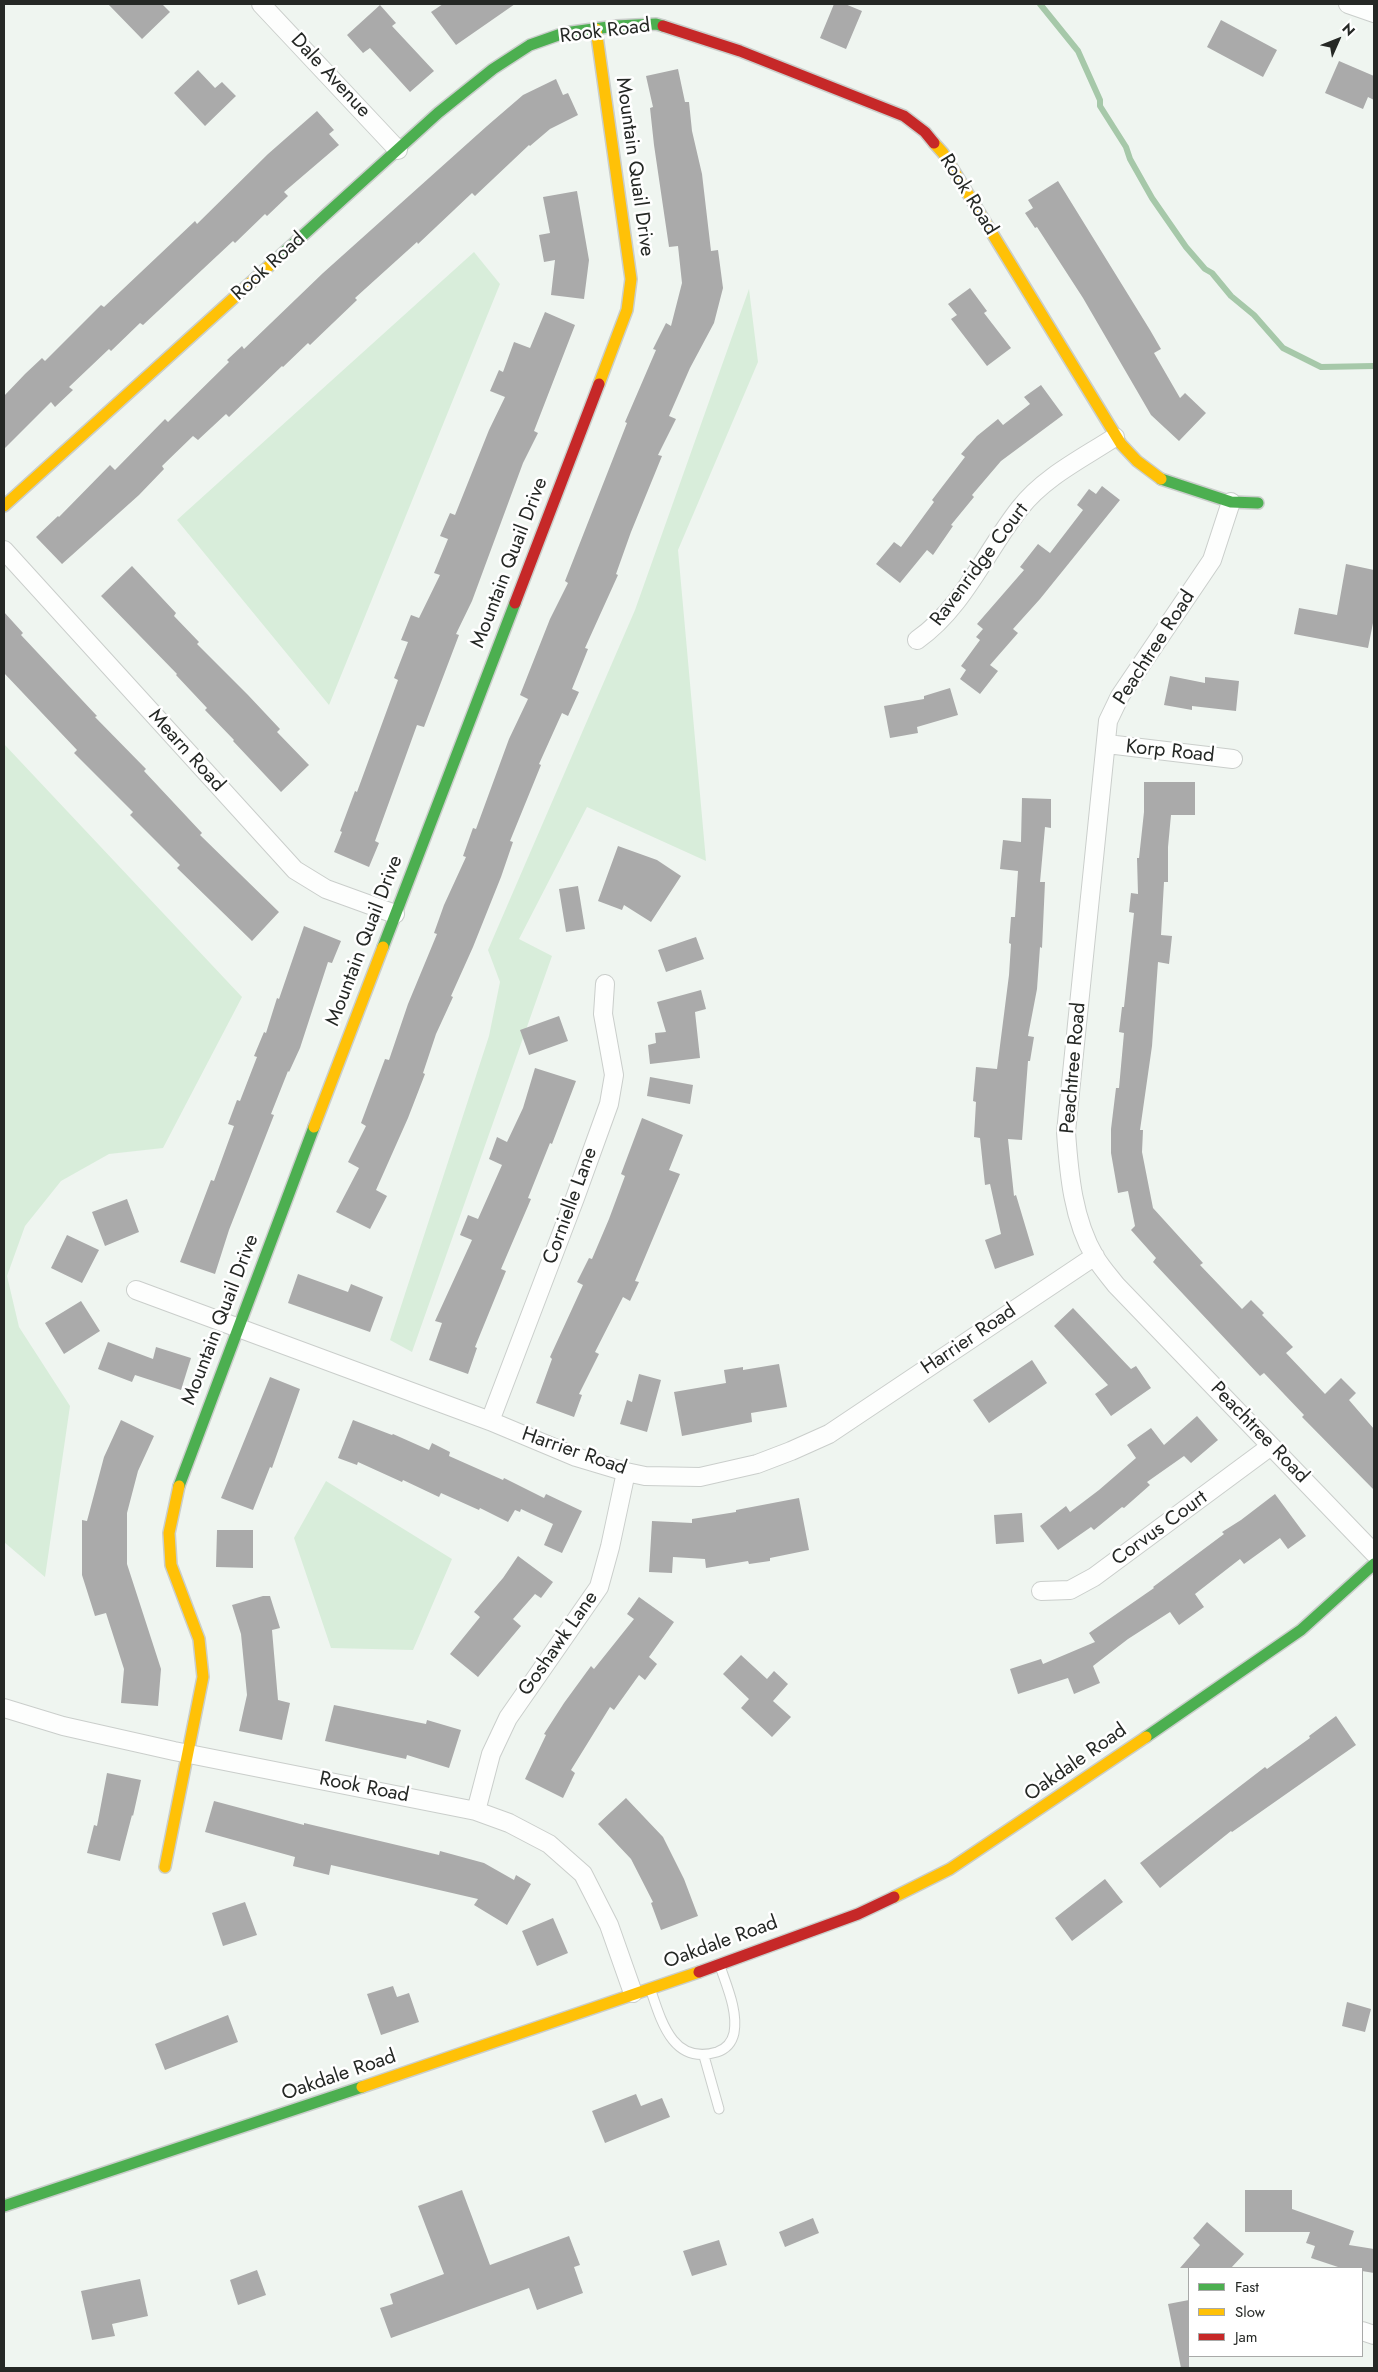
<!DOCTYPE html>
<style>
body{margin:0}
#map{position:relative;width:1378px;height:2372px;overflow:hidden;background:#eff5f0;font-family:Jost,sans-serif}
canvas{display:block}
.frame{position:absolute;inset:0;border:5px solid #252825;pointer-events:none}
.legend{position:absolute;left:1188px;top:2267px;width:175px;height:90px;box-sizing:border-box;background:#fff;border:1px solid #a8a9a8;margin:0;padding:6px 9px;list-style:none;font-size:15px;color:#252825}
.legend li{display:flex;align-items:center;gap:10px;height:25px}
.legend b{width:25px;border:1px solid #a8a9a8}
.north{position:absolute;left:1313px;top:15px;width:50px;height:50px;-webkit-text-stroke:4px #fff;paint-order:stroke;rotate:46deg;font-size:14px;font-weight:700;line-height:20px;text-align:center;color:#252825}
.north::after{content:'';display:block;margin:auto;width:18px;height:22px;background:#252825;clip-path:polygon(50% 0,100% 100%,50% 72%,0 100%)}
</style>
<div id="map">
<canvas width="1378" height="2372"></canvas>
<div class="frame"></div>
<ul class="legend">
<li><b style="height:6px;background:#4caf50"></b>Fast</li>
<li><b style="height:6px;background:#ffc107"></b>Slow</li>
<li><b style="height:6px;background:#c62828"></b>Jam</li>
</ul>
<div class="north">N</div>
</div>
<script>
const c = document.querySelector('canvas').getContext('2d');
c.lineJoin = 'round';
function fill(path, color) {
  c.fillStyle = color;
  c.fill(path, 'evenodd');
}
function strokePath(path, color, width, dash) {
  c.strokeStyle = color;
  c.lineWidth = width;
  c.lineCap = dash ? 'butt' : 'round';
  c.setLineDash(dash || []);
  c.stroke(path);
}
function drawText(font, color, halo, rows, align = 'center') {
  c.font = font + ' Jost,sans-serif';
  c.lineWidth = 5;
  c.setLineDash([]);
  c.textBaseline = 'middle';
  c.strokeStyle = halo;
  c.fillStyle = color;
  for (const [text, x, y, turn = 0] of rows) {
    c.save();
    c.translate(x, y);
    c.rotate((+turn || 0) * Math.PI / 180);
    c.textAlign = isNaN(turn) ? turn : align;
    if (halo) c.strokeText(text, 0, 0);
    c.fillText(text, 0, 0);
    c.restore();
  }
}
fill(new Path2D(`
 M 474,252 L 500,284 L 329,705 L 177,520 Z
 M 749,289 L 758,362 L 678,550 L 706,861 L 587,807 L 519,939 L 552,956 L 412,1352 L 390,1340 L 489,1036 L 500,982 L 488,950 L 635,610 Z
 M 4,744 L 242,997 L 163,1148 L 109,1154 L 61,1181 L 25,1226 L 7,1276 L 19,1327 L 70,1406 L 45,1577 L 4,1542 Z
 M 326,1481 L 452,1559 L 413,1650 L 331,1648 L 294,1538 Z`), '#d8edda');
strokePath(new Path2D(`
 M 1040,4 L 1078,51 L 1100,100 L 1100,106 L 1126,147 L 1130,159 L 1152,198 L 1186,247 L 1205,269 L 1212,273 L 1231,296 L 1254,315 L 1283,348 L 1321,367 L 1374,366`), '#a6c8a9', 6);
fill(new Path2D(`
 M 108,4 L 162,4 L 170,12 L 142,39 Z
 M 443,4 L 515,4 L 456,45 L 431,12 Z
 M 834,4 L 845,4 L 862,11 L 846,49 L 820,38 Z
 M 380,5 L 396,23 L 392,26 L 434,71 L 410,92 L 370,48 L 363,53 L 347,35 Z
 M 1221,20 L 1277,50 L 1263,77 L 1207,47 Z
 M 1339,61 L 1374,76 L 1374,100 L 1368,97 L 1363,109 L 1325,93 Z
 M 678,69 L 685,102 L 689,102 L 692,131 L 702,174 L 711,251 L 718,250 L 723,288 L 714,323 L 690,368 L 669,416 L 676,419 L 658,455 L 662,456 L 631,532 L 616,574 L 618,575 L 585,648 L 588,649 L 572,689 L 579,692 L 568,716 L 562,713 L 539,764 L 541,765 L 510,841 L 513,842 L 501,877 L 473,947 L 451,996 L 453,997 L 436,1034 L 423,1073 L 425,1074 L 408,1118 L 376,1190 L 387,1196 L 370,1229 L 336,1212 L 359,1168 L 348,1162 L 366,1126 L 361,1123 L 385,1059 L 389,1060 L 408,1004 L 437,934 L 434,933 L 444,905 L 466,857 L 463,856 L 473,828 L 476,829 L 509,739 L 528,699 L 520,695 L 550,619 L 568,583 L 565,581 L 627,423 L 625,422 L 656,350 L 653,349 L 666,323 L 671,326 L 682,283 L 678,246 L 669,247 L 654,145 L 650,108 L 653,107 L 646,76 Z
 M 198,70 L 215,88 L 222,82 L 236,96 L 205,126 L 174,93 Z
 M 556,79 L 563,95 L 568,93 L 578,115 L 550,129 L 530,146 L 529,145 L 475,196 L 472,193 L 418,244 L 417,242 L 355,298 L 357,300 L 310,345 L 308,343 L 283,367 L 282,366 L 229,417 L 226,414 L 198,440 L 193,436 L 162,466 L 164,469 L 139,495 L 62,564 L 36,537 L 58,516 L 59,517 L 110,465 L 115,470 L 165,419 L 168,422 L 229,362 L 227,360 L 242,346 L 244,349 L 323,273 L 487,126 L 523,95 Z
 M 317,111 L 334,130 L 329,134 L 339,145 L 284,192 L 288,196 L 267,216 L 265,214 L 235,243 L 233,241 L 143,325 L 140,323 L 111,351 L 109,349 L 69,387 L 73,390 L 55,407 L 51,402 L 4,449 L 4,396 L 25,374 L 42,358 L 45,361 L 101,305 L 104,307 L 195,221 L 197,224 L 268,154 Z
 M 1058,181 L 1150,330 L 1161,349 L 1154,353 L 1180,398 L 1185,393 L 1206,413 L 1179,441 L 1151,415 L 1083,298 L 1037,227 L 1035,228 L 1025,213 L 1033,208 L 1028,200 Z
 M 577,191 L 589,260 L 584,299 L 551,295 L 555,260 L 544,262 L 539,235 L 550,233 L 543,197 Z
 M 970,288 L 987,311 L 984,313 L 1011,348 L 987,366 L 951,319 L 957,315 L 948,304 Z
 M 545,312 L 575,325 L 534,431 L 538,433 L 523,463 L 472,601 L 456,634 L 459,635 L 424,727 L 417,725 L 375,841 L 379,843 L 369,867 L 334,852 L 342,832 L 340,831 L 355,791 L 357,792 L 398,680 L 394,678 L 408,642 L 401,640 L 411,615 L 419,618 L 440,575 L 434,573 L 448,539 L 440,536 L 450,513 L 455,515 L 489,430 L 505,397 L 490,391 L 499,370 L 503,372 L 514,342 L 530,348 Z
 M 1041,385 L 1063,415 L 1001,461 L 972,495 L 974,497 L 951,525 L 953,526 L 933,555 L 927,550 L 900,583 L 876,564 L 894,542 L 901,547 L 934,502 L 932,500 L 965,457 L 961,454 L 977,436 L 998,419 L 1003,425 L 1030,404 L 1024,397 Z
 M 1102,486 L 1120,500 L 1040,599 L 1013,629 L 1018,633 L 990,665 L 998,671 L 980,694 L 960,679 L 966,670 L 961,666 L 980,640 L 976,637 L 983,629 L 977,624 L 1024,570 L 1020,567 L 1038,544 L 1050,553 L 1083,510 L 1077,505 L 1089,489 L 1096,494 Z
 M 1346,564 L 1374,570 L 1374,623 L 1373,623 L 1368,648 L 1294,634 L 1299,608 L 1337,615 Z
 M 132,566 L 176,613 L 174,616 L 199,642 L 197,644 L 248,695 L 280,729 L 277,732 L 309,765 L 281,792 L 233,741 L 234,740 L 205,710 L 207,708 L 176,675 L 177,674 L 101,596 Z
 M 4,612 L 23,633 L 21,635 L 97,716 L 95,717 L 146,769 L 144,771 L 202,833 L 200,835 L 279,912 L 252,941 L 177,868 L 180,865 L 130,815 L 133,812 L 74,753 L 77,750 L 4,673 Z
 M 1170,676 L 1205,683 L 1205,677 L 1239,681 L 1236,711 L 1192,706 L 1192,710 L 1164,705 Z
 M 950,688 L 958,715 L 917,727 L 918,733 L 890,738 L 884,706 L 924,699 L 924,696 Z
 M 1144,782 L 1195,782 L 1195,815 L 1171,815 L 1168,847 L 1168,882 L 1164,882 L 1161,935 L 1172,936 L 1169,964 L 1158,962 L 1152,1046 L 1140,1130 L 1143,1130 L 1142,1152 L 1153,1208 L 1203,1263 L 1200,1265 L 1242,1309 L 1251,1300 L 1264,1313 L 1262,1315 L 1293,1347 L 1286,1353 L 1325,1394 L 1341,1378 L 1356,1393 L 1349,1400 L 1374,1429 L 1374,1490 L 1302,1417 L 1304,1415 L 1264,1373 L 1260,1376 L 1153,1262 L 1156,1258 L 1131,1230 L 1135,1226 L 1128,1191 L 1118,1193 L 1111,1153 L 1111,1129 L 1116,1088 L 1119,1088 L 1124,1033 L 1119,1032 L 1122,1007 L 1124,1007 L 1134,913 L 1129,912 L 1131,893 L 1138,894 L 1137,858 L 1139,858 L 1144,812 Z
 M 1022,798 L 1051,799 L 1051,828 L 1045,827 L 1040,882 L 1045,882 L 1042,948 L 1040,947 L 1037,989 L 1028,1036 L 1034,1037 L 1030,1061 L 1028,1061 L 1022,1140 L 1008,1139 L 1014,1196 L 1016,1195 L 1034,1255 L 995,1269 L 985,1240 L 1001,1234 L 990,1184 L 985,1185 L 980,1138 L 974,1137 L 976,1102 L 973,1101 L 976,1067 L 997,1069 L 1009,975 L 1011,944 L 1009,943 L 1011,917 L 1015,917 L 1018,871 L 1000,869 L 1003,840 L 1021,842 Z
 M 618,846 L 657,860 L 681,876 L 651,922 L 624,905 L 622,910 L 598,901 Z
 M 578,886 L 585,929 L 566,932 L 559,889 Z
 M 304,926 L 341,941 L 332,963 L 328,962 L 300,1048 L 289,1072 L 288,1071 L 271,1114 L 274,1115 L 229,1230 L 215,1274 L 180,1262 L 211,1180 L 214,1181 L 234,1126 L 228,1124 L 237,1100 L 240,1101 L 257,1057 L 254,1056 L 264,1032 L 266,1033 L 277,998 L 279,999 Z
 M 696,937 L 704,959 L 666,972 L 658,950 Z
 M 701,990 L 706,1009 L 695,1012 L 700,1058 L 650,1064 L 648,1045 L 656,1043 L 655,1033 L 666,1032 L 657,1002 Z
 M 559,1016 L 568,1041 L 529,1055 L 520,1030 Z
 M 535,1068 L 576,1081 L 552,1144 L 550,1143 L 528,1198 L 531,1199 L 501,1269 L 506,1271 L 475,1347 L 477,1348 L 468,1374 L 429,1360 L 442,1323 L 435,1321 L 472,1240 L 460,1235 L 468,1215 L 478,1219 L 502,1165 L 489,1159 L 497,1137 L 507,1142 L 523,1108 Z
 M 650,1077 L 693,1085 L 690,1104 L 647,1096 Z
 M 642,1118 L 683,1135 L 669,1170 L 680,1174 L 635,1281 L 639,1282 L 630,1301 L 623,1297 L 595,1352 L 599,1354 L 579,1394 L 582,1395 L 574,1417 L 536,1403 L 552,1359 L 550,1357 L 583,1285 L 577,1282 L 589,1258 L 592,1259 L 609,1219 L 625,1176 L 621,1174 Z
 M 127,1199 L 139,1232 L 105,1246 L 92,1212 Z
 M 67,1235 L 99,1250 L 82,1283 L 51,1268 Z
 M 298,1274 L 348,1292 L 351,1284 L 383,1297 L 370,1332 L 288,1303 Z
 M 81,1301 L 100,1331 L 64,1354 L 45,1323 Z
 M 1073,1308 L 1131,1369 L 1136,1366 L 1151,1388 L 1111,1416 L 1095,1394 L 1108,1385 L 1054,1326 Z
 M 108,1342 L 153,1359 L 156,1347 L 191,1358 L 181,1390 L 135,1375 L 132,1382 L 98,1369 Z
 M 1032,1360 L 1047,1383 L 989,1423 L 973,1400 Z
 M 779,1364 L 787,1407 L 751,1413 L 752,1422 L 682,1436 L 674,1392 L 726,1383 L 724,1370 L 743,1367 L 743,1370 Z
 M 639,1374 L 661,1380 L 647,1432 L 620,1424 L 627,1400 L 632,1402 Z
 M 270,1377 L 300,1389 L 272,1468 L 270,1467 L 253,1510 L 221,1498 Z
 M 1197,1416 L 1218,1440 L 1191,1463 L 1184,1456 L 1147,1482 L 1150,1485 L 1124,1508 L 1122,1507 L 1094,1530 L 1091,1527 L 1058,1550 L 1040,1526 L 1066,1506 L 1070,1512 L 1099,1490 L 1136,1458 L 1127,1445 L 1151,1428 L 1164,1445 Z
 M 121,1420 L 154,1436 L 138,1471 L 127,1513 L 127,1564 L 161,1669 L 158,1706 L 121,1703 L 124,1669 L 106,1613 L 95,1616 L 82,1575 L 82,1520 L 87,1521 L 104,1457 Z
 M 353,1420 L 392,1435 L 393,1434 L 429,1450 L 432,1443 L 450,1452 L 449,1456 L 503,1480 L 504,1478 L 544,1498 L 546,1494 L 582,1511 L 562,1553 L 544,1545 L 553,1524 L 521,1509 L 520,1512 L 515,1510 L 508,1522 L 480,1508 L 479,1510 L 441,1493 L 439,1497 L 403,1480 L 402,1482 L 358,1462 L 357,1465 L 338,1458 Z
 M 1275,1494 L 1306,1536 L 1288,1549 L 1280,1538 L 1244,1564 L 1240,1559 L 1195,1594 L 1204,1607 L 1179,1625 L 1170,1612 L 1128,1639 L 1093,1666 L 1100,1683 L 1074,1694 L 1068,1678 L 1018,1694 L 1010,1669 L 1041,1659 L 1043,1664 L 1095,1642 L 1089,1633 L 1154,1588 L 1153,1587 L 1224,1534 L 1222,1532 L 1241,1520 Z
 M 799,1498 L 809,1550 L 770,1558 L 770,1561 L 749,1564 L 748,1561 L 706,1568 L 705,1559 L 673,1557 L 672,1573 L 649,1572 L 652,1521 L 692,1523 L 692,1519 L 736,1512 L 736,1510 Z
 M 1022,1513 L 1024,1542 L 996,1544 L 994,1515 Z
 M 217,1530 L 253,1530 L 253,1568 L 216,1567 Z
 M 518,1556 L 553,1582 L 541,1598 L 535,1594 L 513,1619 L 521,1626 L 478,1677 L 450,1654 L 480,1617 L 474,1612 L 503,1578 Z
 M 263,1596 L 270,1596 L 280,1628 L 272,1630 L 278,1700 L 290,1703 L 282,1740 L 239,1731 L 247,1695 L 241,1634 L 232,1605 Z
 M 639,1597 L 674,1622 L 649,1657 L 657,1664 L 645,1680 L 639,1675 L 614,1710 L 610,1707 L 571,1770 L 575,1773 L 563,1798 L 525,1779 L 546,1735 L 544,1734 L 564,1703 L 591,1666 L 594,1669 L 634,1619 L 627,1614 Z
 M 741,1655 L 767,1679 L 774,1671 L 788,1684 L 773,1701 L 791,1717 L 772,1737 L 741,1708 L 749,1699 L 723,1674 Z
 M 334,1705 L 426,1724 L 427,1720 L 461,1730 L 449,1768 L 407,1755 L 406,1759 L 325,1741 Z
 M 1336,1716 L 1356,1745 L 1232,1832 L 1231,1831 L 1160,1888 L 1140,1863 L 1265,1767 L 1267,1769 L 1310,1738 L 1309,1736 Z
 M 107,1773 L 141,1780 L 133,1816 L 132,1815 L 120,1861 L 87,1853 L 94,1825 L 97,1826 Z
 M 626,1798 L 663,1837 L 684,1879 L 698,1916 L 661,1930 L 651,1903 L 653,1902 L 631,1859 L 598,1824 Z
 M 214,1801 L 304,1825 L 304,1823 L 439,1855 L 440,1851 L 484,1863 L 514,1880 L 516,1875 L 531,1884 L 507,1925 L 474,1905 L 478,1899 L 331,1865 L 329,1875 L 293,1866 L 295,1857 L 205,1832 Z
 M 1105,1879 L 1123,1902 L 1072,1941 L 1055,1918 Z
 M 245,1902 L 257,1935 L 223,1946 L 212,1913 Z
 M 553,1918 L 568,1953 L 537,1966 L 522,1931 Z
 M 393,1986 L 397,1997 L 409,1993 L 419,2022 L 381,2035 L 367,1994 Z
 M 1347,2002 L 1371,2009 L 1365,2032 L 1342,2026 Z
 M 228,2015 L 238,2042 L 165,2070 L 155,2044 Z
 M 636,2094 L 641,2106 L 662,2098 L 670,2117 L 605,2143 L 592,2111 Z
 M 462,2190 L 490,2265 L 569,2236 L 580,2265 L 574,2267 L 583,2293 L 537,2310 L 529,2288 L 391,2338 L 380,2308 L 393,2304 L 390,2294 L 444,2274 L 418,2206 Z
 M 1245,2190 L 1292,2190 L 1292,2209 L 1354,2231 L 1349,2245 L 1374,2249 L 1374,2273 L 1362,2271 L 1362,2268 L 1341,2268 L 1311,2258 L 1315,2246 L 1306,2243 L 1310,2232 L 1245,2232 Z
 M 813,2218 L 819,2233 L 785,2247 L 779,2232 Z
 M 1207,2222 L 1244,2254 L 1231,2268 L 1180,2268 L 1200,2245 L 1193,2238 Z
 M 719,2240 L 727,2265 L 692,2276 L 683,2251 Z
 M 257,2270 L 266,2295 L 238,2305 L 230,2280 Z
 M 140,2279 L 148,2316 L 112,2324 L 115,2336 L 92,2340 L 81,2291 Z
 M 1189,2300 L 1189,2368 L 1181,2368 L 1168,2304 Z`), '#aaa');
const lane = new Path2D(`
 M 651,1991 C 662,2024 674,2065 717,2052 C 726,2049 732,2042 734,2033 C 738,2011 727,1987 720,1966
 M 704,2056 L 719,2109`);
const street = new Path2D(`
 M 261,4 L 398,150
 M 1348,4 L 1374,13
 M 1231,502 L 1212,560 L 1120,696 L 1108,721 L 1066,1132 C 1069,1174 1073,1220 1095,1257 C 1101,1267 1109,1276 1116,1285 L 1374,1553
 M 4,550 L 295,870 L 326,889 L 395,914
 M 917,640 C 963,608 986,551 1020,508 C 1044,477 1083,458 1115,437
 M 1107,744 L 1233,759
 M 136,1290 L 490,1421 L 576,1457 L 626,1472 L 645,1476 L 700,1477 L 757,1464 L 791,1451 L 829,1434 L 1095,1256
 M 490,1421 L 575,1198 L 609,1104 L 614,1075 L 603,1014 L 605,984
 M 1041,1591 L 1070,1590 L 1094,1577 L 1271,1446
 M 4,1708 L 63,1726 L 174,1751 L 476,1811 L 509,1823 L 549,1844 L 583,1874 L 609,1925 L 633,1993
 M 476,1811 L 491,1754 L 508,1718 L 599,1587 L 610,1547 L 626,1472
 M 1362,2331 L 1374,2335`);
const fast = new Path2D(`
 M 269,266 L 438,113 L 493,69 L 530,45 L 564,33 L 616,26 L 656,24 L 663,26
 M 1161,479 L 1231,502 L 1258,503
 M 383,947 L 515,603
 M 179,1486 L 314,1127
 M 1146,1737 L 1301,1630 L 1374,1564
 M 4,2206 L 362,2087`);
const slow = new Path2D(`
 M 596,29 L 631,279 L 627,310 L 599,384
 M 934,143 L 943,153 L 1121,444 L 1137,461 L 1161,479
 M 4,506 L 269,266
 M 314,1127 L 383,947
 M 165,1867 L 203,1677 L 199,1639 L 171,1565 L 169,1533 L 179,1486
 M 894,1897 L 950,1869 L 1146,1737
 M 362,2087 L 699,1972`);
const jam = new Path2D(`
 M 663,26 L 740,51 L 904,116 L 925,132 L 934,143
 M 515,603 L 599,384
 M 699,1972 L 858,1914 L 894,1897`);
strokePath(lane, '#cacecb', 11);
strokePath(street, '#cacecb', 20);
strokePath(fast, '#cacecb', 14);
strokePath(slow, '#cacecb', 14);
strokePath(jam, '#cacecb', 14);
strokePath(lane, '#fdfefd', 9);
strokePath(street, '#fdfefd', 18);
strokePath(fast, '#4caf50', 11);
strokePath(slow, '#ffc107', 11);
strokePath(jam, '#c62828', 11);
drawText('20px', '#252825', '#fff', [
 ["Rook Road",605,32,-7],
 ["Dale Avenue",330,76,47],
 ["Mountain Quail Drive",634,167,82],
 ["Rook Road",968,195,58],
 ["Rook Road",269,267,-42],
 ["Mountain Quail Drive",510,563,-69],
 ["Ravenridge Court",980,565,-53],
 ["Peachtree Road",1155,648,-57],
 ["Mearn Road",186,751,48],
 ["Korp Road",1170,752,6],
 ["Mountain Quail Drive",365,941,-69],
 ["Peachtree Road",1074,1068,-85],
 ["Cornielle Lane",571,1206,-70],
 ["Mountain Quail Drive",221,1320,-69],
 ["Harrier Road",969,1340,-34],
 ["Peachtree Road",1259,1433,46],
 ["Harrier Road",574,1452,19],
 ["Corvus Court",1160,1529,-36],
 ["Goshawk Lane",559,1644,-55],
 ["Oakdale Road",1076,1763,-35],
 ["Rook Road",364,1788,11],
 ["Oakdale Road",721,1943,-20],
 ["Oakdale Road",339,2076,-19]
]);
</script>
